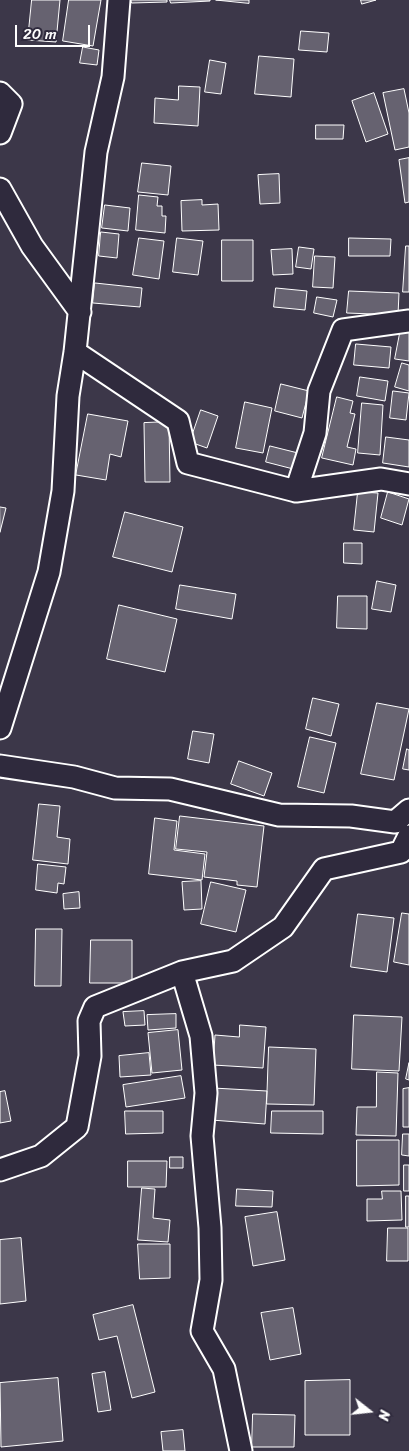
<!DOCTYPE html>
<style>
body{margin:0}
#map{position:relative;width:409px;height:1451px;overflow:hidden;background:#3c3749;font-family:Sriracha,sans-serif}
canvas{display:block}
.north{position:absolute;left:344px;top:1386px;width:50px;height:50px;-webkit-text-stroke:4px #2f2a3d;paint-order:stroke;rotate:106deg;font-size:14px;font-weight:700;line-height:20px;text-align:center;color:#fff}
.north::after{content:'';display:block;margin:auto;width:18px;height:22px;background:#fff;clip-path:polygon(50% 0,100% 100%,50% 72%,0 100%)}
.scale{position:absolute;left:15px;top:25px;width:75px;height:22px;box-sizing:border-box;border:2px solid #fff;border-top:0;padding-left:6px;font-size:15px;line-height:18px;white-space:nowrap;color:#fff;-webkit-text-stroke:4px #2f2a3d;paint-order:stroke}
</style>
<div id="map">
<canvas width="409" height="1451"></canvas>
<div class="north">N</div>
<div class="scale">20 m</div>
</div>
<script>
const c = document.querySelector('canvas').getContext('2d');
c.lineJoin = 'round';
function fill(path, color) {
  c.fillStyle = color;
  c.fill(path, 'evenodd');
}
function strokePath(path, color, width, dash) {
  c.strokeStyle = color;
  c.lineWidth = width;
  c.lineCap = dash ? 'butt' : 'round';
  c.setLineDash(dash || []);
  c.stroke(path);
}
const building = new Path2D(`
 M 32,0 L 60,0 L 56,42 L 28,40 Z
 M 69,0 L 101,0 L 93,46 L 63,41 Z
 M 131,0 L 167,0 L 167,2 L 132,3 Z
 M 170,0 L 210,0 L 210,1 L 171,3 Z
 M 216,0 L 249,0 L 249,3 Z
 M 361,0 L 376,0 L 362,4 Z
 M 301,31 L 329,33 L 327,52 L 299,50 Z
 M 83,47 L 99,50 L 97,65 L 80,63 Z
 M 259,56 L 294,59 L 291,97 L 255,94 Z
 M 210,60 L 226,63 L 221,94 L 205,92 Z
 M 179,86 L 200,87 L 198,126 L 154,123 L 155,98 L 178,100 Z
 M 404,89 L 409,113 L 409,147 L 395,150 L 383,93 Z
 M 374,93 L 388,134 L 366,142 L 352,101 Z
 M 316,125 L 344,125 L 343,139 L 316,139 Z
 M 409,158 L 409,202 L 405,203 L 399,160 Z
 M 142,163 L 171,166 L 168,195 L 138,192 Z
 M 279,174 L 280,203 L 260,204 L 258,175 Z
 M 139,195 L 158,197 L 157,206 L 162,206 L 162,216 L 166,216 L 165,233 L 136,230 Z
 M 202,200 L 202,205 L 218,204 L 219,230 L 182,231 L 181,201 Z
 M 105,205 L 130,208 L 128,231 L 102,228 Z
 M 101,232 L 119,234 L 117,258 L 99,256 Z
 M 139,238 L 164,241 L 159,279 L 133,275 Z
 M 177,238 L 203,241 L 198,275 L 173,272 Z
 M 349,238 L 391,239 L 390,256 L 349,256 Z
 M 222,240 L 253,240 L 253,281 L 222,281 Z
 M 406,246 L 409,246 L 409,292 L 403,292 Z
 M 299,247 L 314,249 L 311,269 L 296,267 Z
 M 292,249 L 293,274 L 273,275 L 271,250 Z
 M 315,256 L 335,257 L 333,288 L 313,287 Z
 M 95,283 L 142,288 L 140,307 L 93,303 Z
 M 276,288 L 307,291 L 305,310 L 274,307 Z
 M 349,291 L 399,293 L 398,315 L 347,313 Z
 M 317,297 L 337,300 L 333,317 L 314,313 Z
 M 401,328 L 409,329 L 409,361 L 395,359 Z
 M 356,344 L 391,347 L 389,368 L 354,365 Z
 M 402,363 L 409,365 L 409,391 L 395,387 Z
 M 360,377 L 388,381 L 385,401 L 357,396 Z
 M 281,384 L 309,391 L 302,418 L 275,411 Z
 M 393,391 L 409,393 L 406,420 L 390,418 Z
 M 337,397 L 353,401 L 350,413 L 355,414 L 347,447 L 356,449 L 353,465 L 322,458 Z
 M 245,402 L 272,408 L 263,453 L 236,448 Z
 M 362,403 L 383,405 L 380,455 L 358,453 Z
 M 201,410 L 218,416 L 207,448 L 190,442 Z
 M 88,414 L 128,421 L 121,457 L 110,454 L 106,480 L 76,475 Z
 M 169,422 L 170,482 L 145,482 L 144,423 Z
 M 386,437 L 409,440 L 409,467 L 383,463 Z
 M 270,446 L 306,455 L 301,471 L 266,462 Z
 M 358,492 L 378,493 L 374,532 L 354,530 Z
 M 388,492 L 409,499 L 402,525 L 381,518 Z
 M 0,507 L 6,508 L 0,532 Z
 M 125,512 L 183,527 L 172,572 L 113,557 Z
 M 344,543 L 362,543 L 362,564 L 344,563 Z
 M 377,581 L 396,585 L 391,612 L 372,609 Z
 M 180,585 L 236,594 L 232,619 L 176,609 Z
 M 338,596 L 367,596 L 367,629 L 337,628 Z
 M 119,605 L 177,619 L 165,672 L 107,659 Z
 M 313,698 L 339,704 L 331,736 L 306,729 Z
 M 377,703 L 409,709 L 394,780 L 361,774 Z
 M 193,731 L 214,734 L 209,763 L 188,759 Z
 M 310,737 L 336,743 L 324,793 L 298,787 Z
 M 407,749 L 409,750 L 409,770 L 403,769 Z
 M 239,761 L 272,773 L 264,796 L 231,784 Z
 M 39,804 L 60,806 L 57,837 L 70,839 L 68,864 L 33,860 Z
 M 180,816 L 264,826 L 257,887 L 237,885 L 237,881 L 204,877 L 207,852 L 176,849 Z
 M 155,818 L 177,821 L 174,850 L 205,854 L 202,880 L 149,874 Z
 M 38,864 L 66,867 L 64,884 L 58,883 L 57,893 L 36,890 Z
 M 201,881 L 202,909 L 184,910 L 182,882 Z
 M 211,882 L 246,890 L 236,932 L 201,924 Z
 M 79,892 L 80,908 L 64,909 L 63,894 Z
 M 402,913 L 409,914 L 409,965 L 394,962 Z
 M 358,914 L 394,918 L 387,972 L 351,967 Z
 M 36,929 L 62,929 L 61,986 L 35,986 Z
 M 91,940 L 132,940 L 132,983 L 90,983 Z
 M 144,1011 L 145,1025 L 125,1026 L 123,1012 Z
 M 176,1014 L 176,1028 L 148,1030 L 147,1015 Z
 M 354,1015 L 402,1017 L 399,1071 L 352,1069 Z
 M 240,1025 L 266,1027 L 263,1068 L 213,1065 L 215,1035 L 239,1037 Z
 M 178,1030 L 182,1070 L 152,1073 L 148,1033 Z
 M 269,1047 L 316,1049 L 314,1105 L 267,1104 Z
 M 149,1053 L 151,1075 L 120,1077 L 119,1056 Z
 M 409,1063 L 409,1080 L 406,1079 Z
 M 377,1072 L 398,1073 L 396,1136 L 356,1135 L 357,1107 L 376,1107 Z
 M 181,1076 L 185,1098 L 126,1107 L 123,1085 Z
 M 213,1088 L 267,1091 L 265,1124 L 211,1120 Z
 M 409,1088 L 409,1127 L 403,1127 L 403,1089 Z
 M 5,1091 L 11,1121 L 0,1123 L 0,1092 Z
 M 125,1111 L 163,1111 L 163,1133 L 126,1134 Z
 M 272,1111 L 323,1111 L 323,1134 L 271,1133 Z
 M 403,1134 L 409,1134 L 409,1156 L 402,1155 Z
 M 357,1140 L 399,1140 L 399,1185 L 357,1186 Z
 M 170,1157 L 183,1157 L 183,1168 L 170,1168 Z
 M 128,1161 L 167,1161 L 166,1187 L 128,1187 Z
 M 404,1165 L 409,1165 L 409,1191 L 404,1191 Z
 M 142,1188 L 155,1189 L 153,1218 L 170,1220 L 168,1242 L 138,1240 Z
 M 237,1189 L 273,1191 L 272,1207 L 236,1206 Z
 M 382,1191 L 401,1191 L 402,1220 L 367,1221 L 367,1199 L 382,1199 Z
 M 406,1196 L 409,1196 L 409,1227 L 406,1227 Z
 M 277,1212 L 285,1260 L 253,1266 L 245,1217 Z
 M 388,1228 L 408,1228 L 408,1261 L 387,1261 Z
 M 21,1238 L 26,1301 L 0,1304 L 0,1240 Z
 M 138,1244 L 170,1244 L 170,1278 L 140,1279 Z
 M 133,1305 L 155,1392 L 132,1398 L 117,1336 L 99,1340 L 93,1315 Z
 M 293,1308 L 301,1354 L 270,1360 L 261,1313 Z
 M 105,1372 L 111,1410 L 98,1412 L 92,1374 Z
 M 58,1378 L 63,1441 L 1,1447 L 0,1383 Z
 M 350,1380 L 350,1435 L 305,1435 L 305,1381 Z
 M 253,1414 L 295,1415 L 294,1447 L 252,1447 Z
 M 183,1430 L 185,1451 L 163,1451 L 161,1432 Z`);
fill(building, '#666270');
strokePath(building, '#fff', 1);
const street = new Path2D(`
 M 0,93 L 11,104 L 0,133
 M 0,189 L 32,246 L 80,312
 M 75,352 L 178,421 L 188,463 L 296,491 L 381,479 L 409,484
 M 296,491 L 315,433 L 319,391 L 343,330 L 409,321
 M 0,728 L 49,572 L 63,491 L 68,396 L 75,352 L 96,152 L 113,77 L 119,0
 M 0,766 L 74,777 L 115,788 L 170,789 L 279,815 L 351,816 L 395,822 L 409,810
 M 182,972 L 201,1036 L 206,1093 L 202,1136 L 210,1228 L 211,1280 L 202,1331 L 224,1369 L 241,1451
 M 0,1170 L 41,1156 L 77,1127 L 90,1056 L 89,1021 L 95,1007 L 182,972 L 233,961 L 283,927 L 324,869 L 401,852 L 409,836`);
strokePath(street, '#fff', 25);
strokePath(street, '#2f2a3d', 21);
</script>
